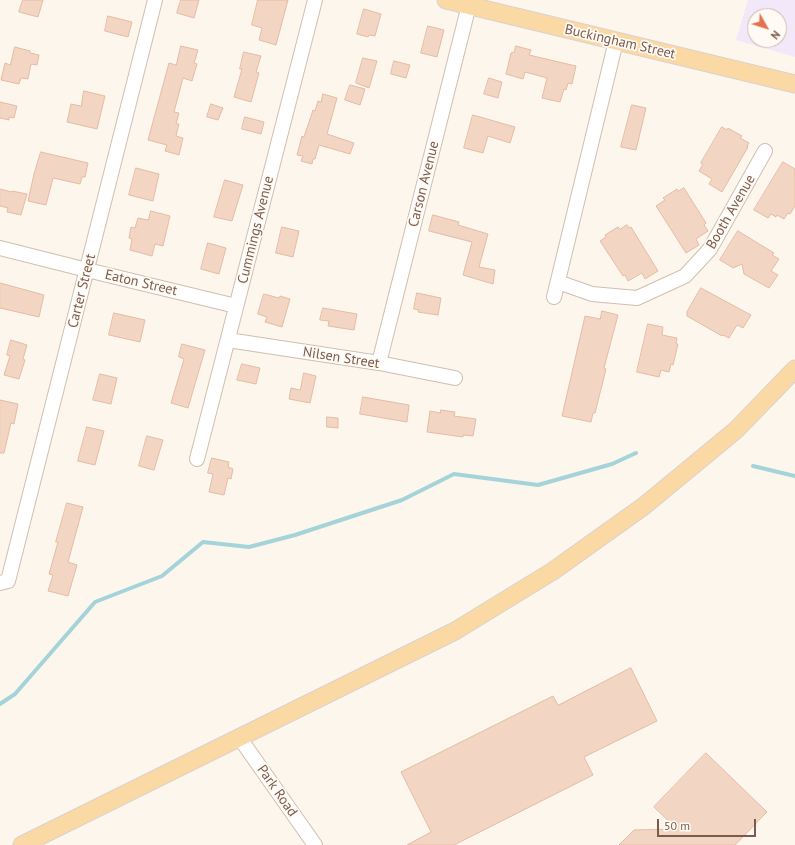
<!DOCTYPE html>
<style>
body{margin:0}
#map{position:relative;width:795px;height:845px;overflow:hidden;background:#fdf6ec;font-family:"PT Sans",sans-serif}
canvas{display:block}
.north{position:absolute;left:747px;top:8px;width:40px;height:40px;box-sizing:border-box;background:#fffaf3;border:1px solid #cabbb1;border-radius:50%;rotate:129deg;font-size:11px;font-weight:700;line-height:16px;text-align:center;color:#7a5c4d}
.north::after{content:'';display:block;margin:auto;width:14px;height:18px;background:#e76f51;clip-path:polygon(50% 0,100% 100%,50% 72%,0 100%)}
.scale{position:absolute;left:657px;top:819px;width:99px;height:18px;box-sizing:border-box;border:2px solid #7a5c4d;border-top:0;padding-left:5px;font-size:12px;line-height:14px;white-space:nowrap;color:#7a5c4d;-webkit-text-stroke:3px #fffaf3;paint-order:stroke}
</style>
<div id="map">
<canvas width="795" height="845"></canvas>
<div class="north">N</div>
<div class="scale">50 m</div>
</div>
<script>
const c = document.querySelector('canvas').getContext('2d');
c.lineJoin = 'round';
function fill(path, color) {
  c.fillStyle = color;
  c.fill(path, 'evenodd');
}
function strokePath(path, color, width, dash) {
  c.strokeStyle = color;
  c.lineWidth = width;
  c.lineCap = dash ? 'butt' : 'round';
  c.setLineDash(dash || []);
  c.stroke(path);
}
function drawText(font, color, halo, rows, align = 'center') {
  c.font = font + ' "PT Sans",sans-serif';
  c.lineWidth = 3.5;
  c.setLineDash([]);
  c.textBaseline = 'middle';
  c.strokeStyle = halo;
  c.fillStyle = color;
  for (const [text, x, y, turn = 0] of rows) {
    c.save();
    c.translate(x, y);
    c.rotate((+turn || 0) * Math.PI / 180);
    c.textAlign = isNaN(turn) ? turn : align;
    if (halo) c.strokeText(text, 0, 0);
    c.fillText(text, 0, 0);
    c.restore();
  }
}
fill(new Path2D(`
 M 748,0 L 795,0 L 795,57 L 736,40 ZM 755,16 L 779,16 L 779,40 L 755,40 Z`), '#f3e8fa');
strokePath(new Path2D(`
 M 753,466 L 795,476
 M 0,704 L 15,694 L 95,602 L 162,576 L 203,542 L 249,547 L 295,535 L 402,500 L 454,474 L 538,485 L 612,464 L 636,453`), '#a5d3da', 4);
const building = new Path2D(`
 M 23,0 L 43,0 L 38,17 L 19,12 Z
 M 181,0 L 199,0 L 194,18 L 177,13 Z
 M 258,0 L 288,0 L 276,45 L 259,40 L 262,28 L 252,25 Z
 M 364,9 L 381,14 L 375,36 L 369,35 L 368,37 L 357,34 Z
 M 108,16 L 132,22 L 128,37 L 105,31 Z
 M 428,26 L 444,30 L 437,57 L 421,53 Z
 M 181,46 L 198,50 L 194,63 L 197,64 L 192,81 L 183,78 L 174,112 L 179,113 L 176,124 L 179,124 L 176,136 L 183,138 L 179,155 L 165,151 L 167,145 L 148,140 L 169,63 L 176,65 Z
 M 516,46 L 531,50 L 529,55 L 576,66 L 572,84 L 568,83 L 566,90 L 564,89 L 560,102 L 542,98 L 547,78 L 525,72 L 523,79 L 506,74 L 511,53 L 514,52 Z
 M 15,47 L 30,51 L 30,53 L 39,55 L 37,65 L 31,64 L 28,79 L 21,78 L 19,84 L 1,80 L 5,63 L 10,65 Z
 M 244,52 L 261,56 L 256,72 L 259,73 L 251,102 L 234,97 L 242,69 L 240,69 Z
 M 363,58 L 377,61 L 369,88 L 356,83 Z
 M 394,61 L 410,65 L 406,78 L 391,74 Z
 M 489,78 L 502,82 L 498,98 L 484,94 Z
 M 350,85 L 365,89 L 360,105 L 345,100 Z
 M 84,91 L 105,96 L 97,129 L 67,122 L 71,104 L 81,106 Z
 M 323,94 L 337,98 L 327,134 L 354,143 L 350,154 L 319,145 L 315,159 L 313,159 L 312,164 L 301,161 L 303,156 L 297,155 L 302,136 L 304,137 L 313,110 L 315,111 L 318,101 L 321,102 Z
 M 0,102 L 17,106 L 14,118 L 9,117 L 9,120 L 0,118 Z
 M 211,104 L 223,108 L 218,120 L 207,117 Z
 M 632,105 L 646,108 L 636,150 L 621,147 Z
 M 473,115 L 515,127 L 510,143 L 488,136 L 483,153 L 464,148 Z
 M 245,117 L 264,122 L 261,134 L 242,129 Z
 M 722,127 L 727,130 L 728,128 L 742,136 L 740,138 L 749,143 L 747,146 L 748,147 L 722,192 L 709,184 L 712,179 L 699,171 L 703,164 L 701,163 Z
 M 41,152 L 88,163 L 85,177 L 82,177 L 80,184 L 53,178 L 46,205 L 28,201 L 34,174 Z
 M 783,162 L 795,169 L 795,206 L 790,214 L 788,213 L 784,219 L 777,215 L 776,217 L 771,214 L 768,218 L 754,210 Z
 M 136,168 L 159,174 L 153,201 L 129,195 Z
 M 225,180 L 243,185 L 232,221 L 214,217 Z
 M 684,188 L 706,223 L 704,225 L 708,231 L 696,239 L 699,245 L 686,253 L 656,206 L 665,200 L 663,198 L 677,189 L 678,191 Z
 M 0,189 L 12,192 L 12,191 L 27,194 L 21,215 L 7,212 L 8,208 L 0,206 Z
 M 151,211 L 170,216 L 163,246 L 155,244 L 152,256 L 130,250 L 132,239 L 129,238 L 131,227 L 135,228 L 138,218 L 148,220 Z
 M 433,215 L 459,222 L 458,225 L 488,234 L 479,267 L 495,270 L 493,284 L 463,275 L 472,242 L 429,231 Z
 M 627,225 L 629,228 L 631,227 L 658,271 L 645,279 L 642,273 L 628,281 L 625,275 L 623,276 L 600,241 L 606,237 L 605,235 L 618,227 L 620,229 Z
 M 282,227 L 299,231 L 293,257 L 276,253 Z
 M 738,231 L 774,253 L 772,255 L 779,259 L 771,271 L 778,275 L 769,288 L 744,274 L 742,264 L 733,268 L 720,260 Z
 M 208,243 L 226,248 L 219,274 L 201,269 Z
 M 0,283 L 44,295 L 39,317 L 0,308 Z
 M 701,288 L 751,315 L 743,328 L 737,325 L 729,338 L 723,335 L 722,336 L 687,316 L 687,312 Z
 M 417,293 L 441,298 L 438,315 L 418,312 L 419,310 L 414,309 Z
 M 264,294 L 279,298 L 280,296 L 290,299 L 282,327 L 265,322 L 267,317 L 258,314 Z
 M 323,308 L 357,314 L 354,330 L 328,326 L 329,321 L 320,320 Z
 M 602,311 L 618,315 L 604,368 L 606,369 L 595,413 L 593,413 L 591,422 L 562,416 L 585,316 L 600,319 Z
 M 114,313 L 145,320 L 140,342 L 109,335 Z
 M 648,324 L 663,327 L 662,335 L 677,338 L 676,344 L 678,344 L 673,365 L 671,364 L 669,372 L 661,370 L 659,377 L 637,372 Z
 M 11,340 L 27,345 L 23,359 L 25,360 L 19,379 L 4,375 L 10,356 L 7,355 Z
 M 182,344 L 205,350 L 188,408 L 171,403 L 184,359 L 179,357 Z
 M 242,364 L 260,368 L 256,384 L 237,380 Z
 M 304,373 L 316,376 L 310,403 L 289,399 L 291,388 L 300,390 Z
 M 100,374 L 117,378 L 111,404 L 93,400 Z
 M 363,397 L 409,405 L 407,422 L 360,414 Z
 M 0,400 L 18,404 L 14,424 L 11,423 L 4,453 L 0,453 Z
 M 441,410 L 455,412 L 454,416 L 476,419 L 473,436 L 463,435 L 463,437 L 427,432 L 430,411 L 440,413 Z
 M 327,417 L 338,418 L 338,428 L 327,427 Z
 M 87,427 L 104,431 L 95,465 L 78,461 Z
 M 147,436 L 163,440 L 154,470 L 139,466 Z
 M 212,458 L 229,462 L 228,467 L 233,469 L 231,479 L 228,478 L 224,495 L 209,492 L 213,474 L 208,473 Z
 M 67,503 L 83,507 L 68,562 L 77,565 L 68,596 L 48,591 L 53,575 L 49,574 L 58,542 L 56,542 Z
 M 631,668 L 657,721 L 584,757 L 593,775 L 454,845 L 407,845 L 431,832 L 401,772 L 553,696 L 558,705 Z
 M 706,753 L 767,812 L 735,845 L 619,845 L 634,830 L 677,829 L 654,807 Z`);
fill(building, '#f3d5c3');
strokePath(building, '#e6bba3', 1);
const minor = new Path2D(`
 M 0,248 L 87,270 L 236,306
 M 558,282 L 592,294 L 637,298 L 685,276 L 710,249 L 765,151
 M 554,297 L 616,41
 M 228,340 L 379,363 L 455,378
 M 379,363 L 469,5
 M 197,459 L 315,0
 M 0,583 L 8,581 L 155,0
 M 239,737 L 315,845`);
const major = new Path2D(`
 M 446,0 L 795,84
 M 22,845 L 455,631 L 553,571 L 644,506 L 736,430 L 795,369`);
strokePath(minor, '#d1beb0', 16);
strokePath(major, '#dad1cd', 19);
strokePath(minor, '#fff', 14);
strokePath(major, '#fbd9a5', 17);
drawText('14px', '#7a5c4d', '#fffaf3', [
 ["Buckingham Street",620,42,13],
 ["Carson Avenue",424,184,-76],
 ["Booth Avenue",731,212,-60],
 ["Cummings Avenue",256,230,-76],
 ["Eaton Street",141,283,13],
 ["Carter Street",82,291,-76],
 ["Nilsen Street",341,358,9],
 ["Park Road",277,791,55]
]);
</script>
